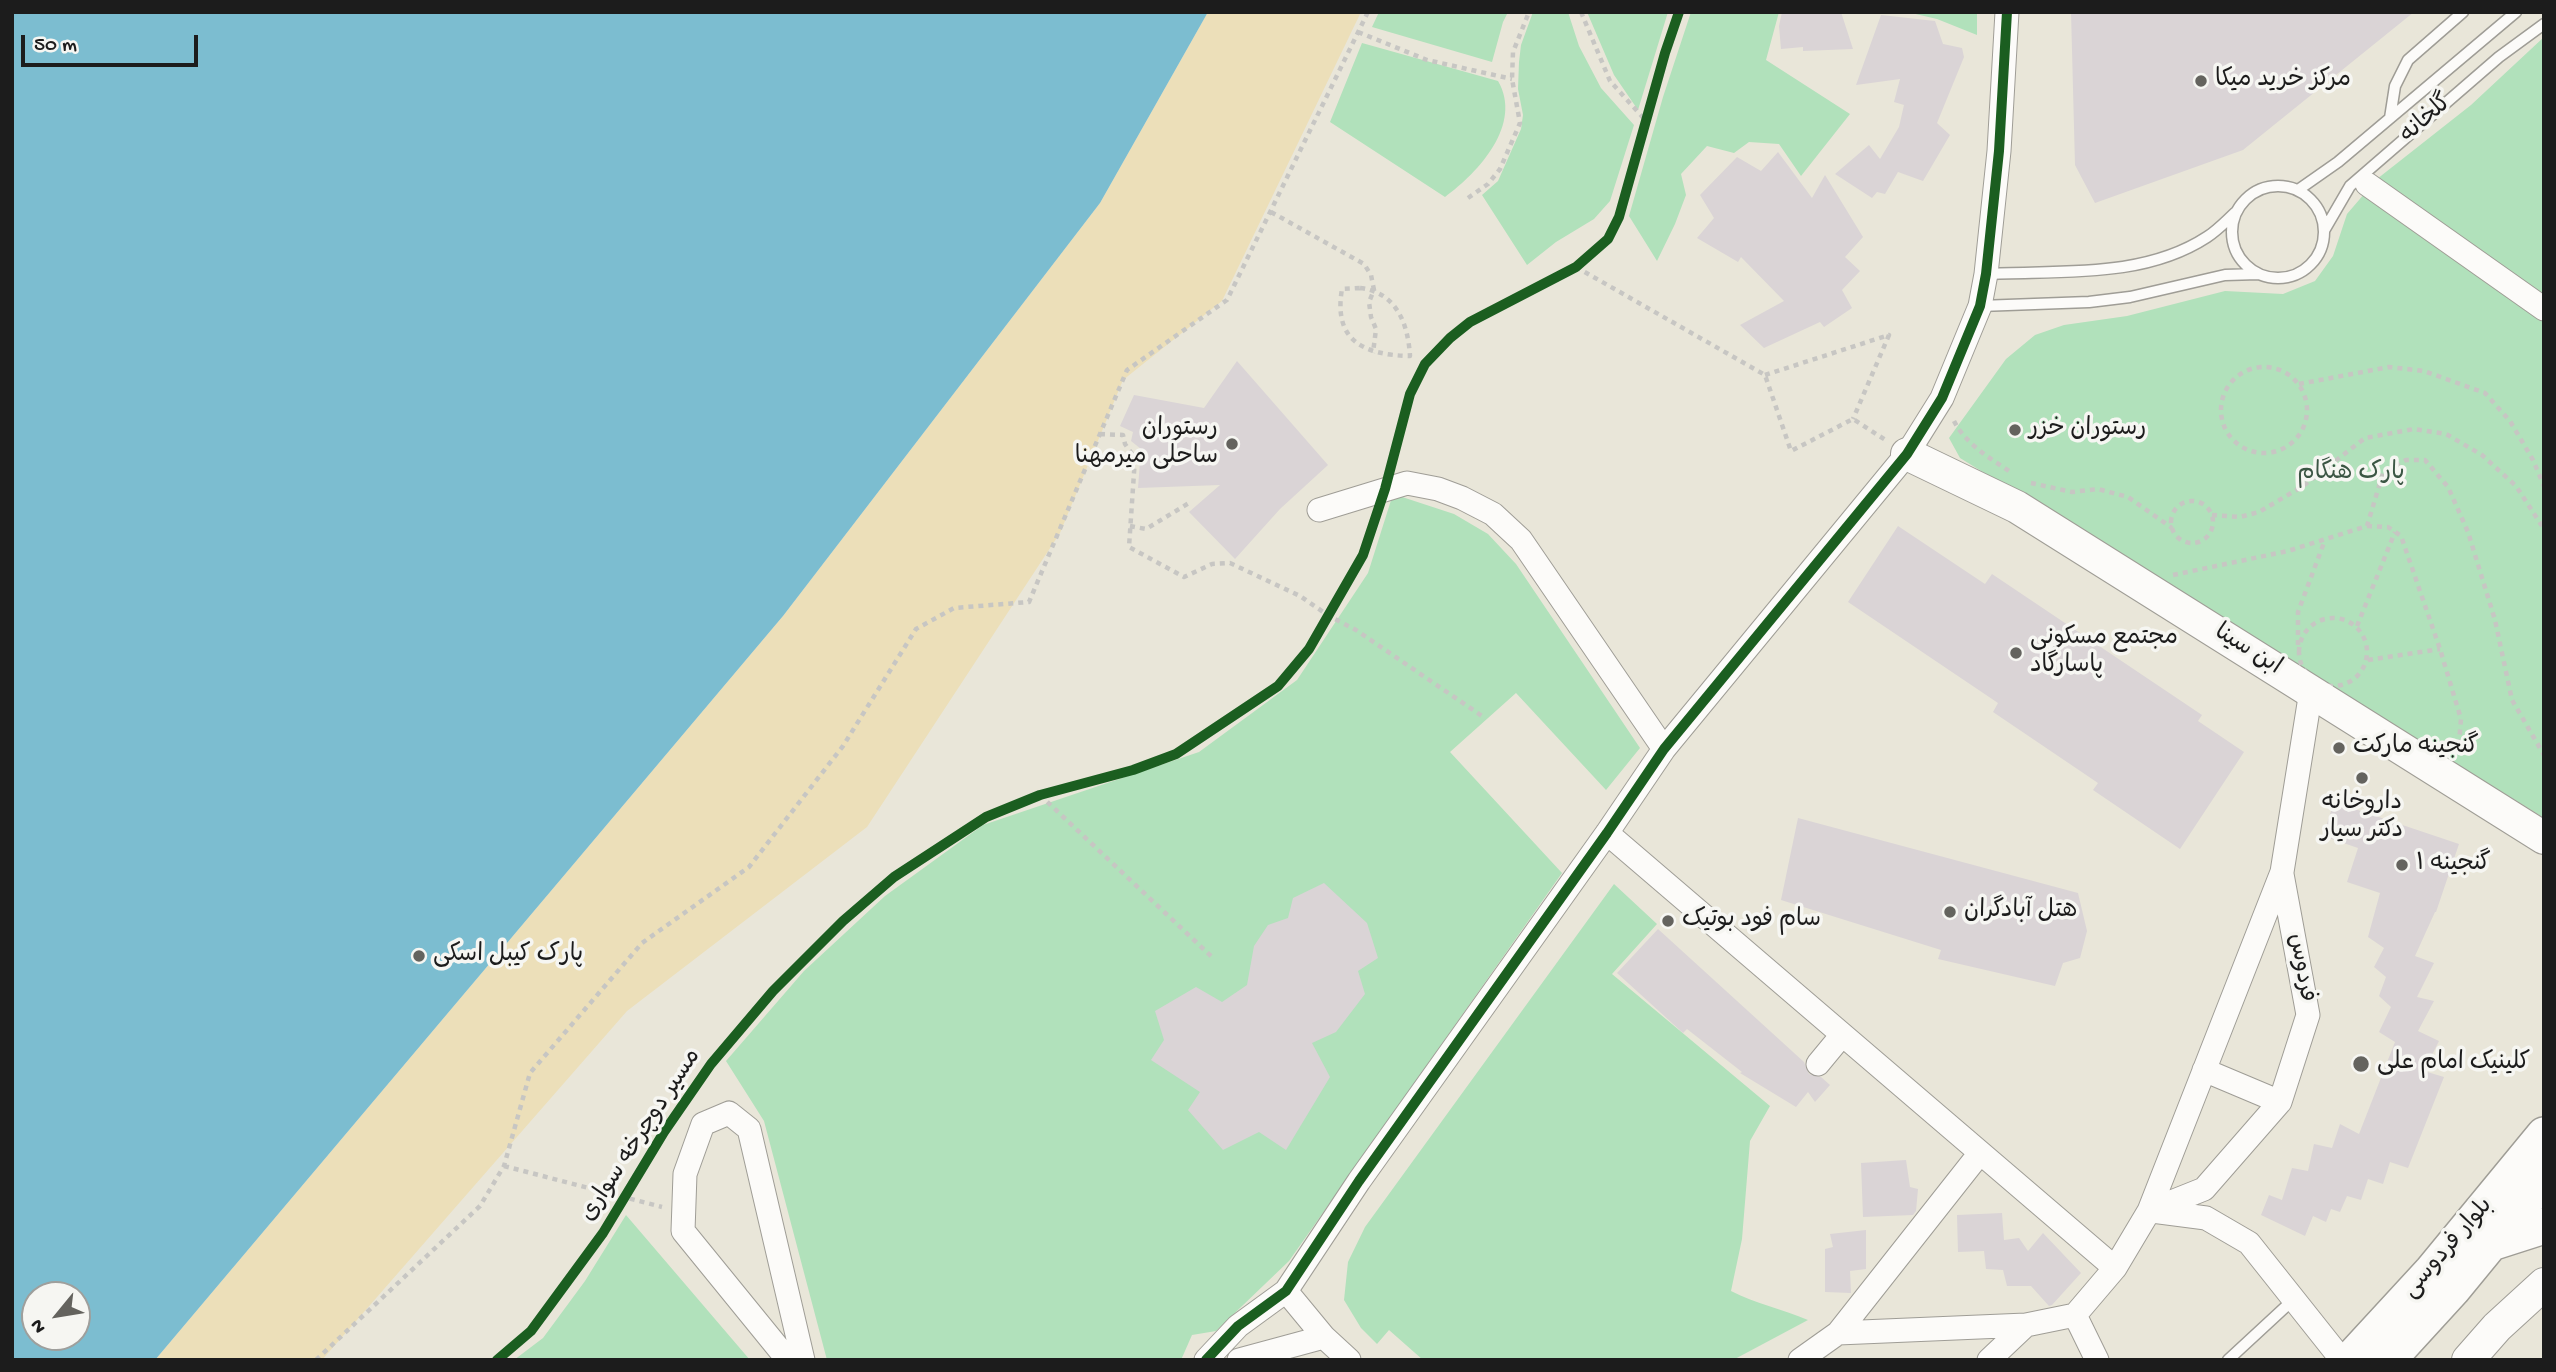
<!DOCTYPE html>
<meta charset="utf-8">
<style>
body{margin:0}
#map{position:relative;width:2556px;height:1372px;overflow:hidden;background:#e9e6d9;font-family:"Gochi Hand",sans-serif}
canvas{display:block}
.frame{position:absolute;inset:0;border:14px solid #1c1c1c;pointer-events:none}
.north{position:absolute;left:21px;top:1281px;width:70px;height:70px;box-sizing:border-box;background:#f6f6f2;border:2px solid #9f9f9c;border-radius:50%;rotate:240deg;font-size:19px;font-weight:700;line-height:28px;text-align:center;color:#1c1c1c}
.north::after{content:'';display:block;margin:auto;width:24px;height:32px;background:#64635e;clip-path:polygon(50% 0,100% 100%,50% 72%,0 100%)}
.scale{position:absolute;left:21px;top:35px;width:177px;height:32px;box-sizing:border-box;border:4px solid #1c1c1c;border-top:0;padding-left:9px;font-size:21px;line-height:24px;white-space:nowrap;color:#1c1c1c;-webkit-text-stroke:5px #f6f6f2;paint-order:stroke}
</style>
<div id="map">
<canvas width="2556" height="1372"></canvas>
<div class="frame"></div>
<div class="north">N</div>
<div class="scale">50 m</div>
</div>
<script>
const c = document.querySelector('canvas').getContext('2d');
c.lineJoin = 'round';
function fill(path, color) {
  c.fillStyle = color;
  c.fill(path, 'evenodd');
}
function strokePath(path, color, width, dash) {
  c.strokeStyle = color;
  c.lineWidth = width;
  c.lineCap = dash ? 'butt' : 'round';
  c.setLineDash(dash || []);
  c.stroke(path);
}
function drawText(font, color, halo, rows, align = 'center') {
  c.font = font + ' "Gochi Hand","Playpen Sans Arabic",sans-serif';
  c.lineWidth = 7;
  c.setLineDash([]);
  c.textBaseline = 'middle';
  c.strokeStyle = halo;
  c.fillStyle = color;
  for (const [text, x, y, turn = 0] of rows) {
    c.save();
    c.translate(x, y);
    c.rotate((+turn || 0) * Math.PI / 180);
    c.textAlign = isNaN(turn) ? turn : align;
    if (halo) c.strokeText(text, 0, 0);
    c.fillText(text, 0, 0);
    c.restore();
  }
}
fill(new Path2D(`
 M 1379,12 L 1508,12 L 1503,22 L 1492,62 L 1372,27 Z
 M 1533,12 L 1568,12 L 1579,46 L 1601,88 L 1634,125 L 1610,201 L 1594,219 L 1556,242 L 1527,265 L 1482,195 L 1498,181 L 1521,129 L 1523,115 L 1518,89 L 1519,62 L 1521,45 Z
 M 1587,12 L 1668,12 L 1638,110 L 1614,75 Z
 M 1691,12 L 1779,12 L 1766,60 L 1850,114 L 1801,176 L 1779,144 L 1749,142 L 1734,153 L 1707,146 L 1681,174 L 1686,195 L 1675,224 L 1657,261 L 1629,216 L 1663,97 Z
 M 1907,12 L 1977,12 L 1977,35 L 1937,19 Z
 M 2544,37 L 2544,818 L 1960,458 L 1949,438 L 2006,359 L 2035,335 L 2064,325 L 2127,316 L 2225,291 L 2283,294 L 2315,281 L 2333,256 L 2347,214 L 2377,179 L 2471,105 Z
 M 1362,43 L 1498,81 C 1523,124 1479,172 1445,197 L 1330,122 Z
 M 1393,494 L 1454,514 L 1488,534 L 1516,564 L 1640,748 L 1606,790 L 1516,693 L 1450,752 L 1562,873 L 1289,1261 L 1216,1331 L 1192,1335 L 1181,1360 L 827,1360 L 764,1121 L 726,1061 L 804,971 L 885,896 L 983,825 L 1199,752 L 1297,680 L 1368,573 Z
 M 1614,884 L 1657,924 L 1612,974 L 1770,1106 L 1750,1141 L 1742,1239 L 1731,1291 C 1756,1304 1783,1309 1808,1320 L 1733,1360 L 1423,1360 L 1389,1330 L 1377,1344 L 1361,1328 L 1344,1300 L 1348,1262 L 1365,1227 Z
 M 626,1215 L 750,1360 L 514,1360 L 543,1338 L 585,1281 Z`), '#b1e1bb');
fill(new Path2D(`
 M 1208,12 L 1361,12 L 1222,301 L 1123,380 L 1060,533 L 867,827 L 627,1011 L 322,1360 L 155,1360 L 783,616 L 1100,203 Z`), '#ecdfb9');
fill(new Path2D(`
 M 12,12 L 1208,12 L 1100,203 L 783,616 L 155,1360 L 12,1360 ZM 35,1295 L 77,1295 L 77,1337 L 35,1337 Z`), '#7cbdd0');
fill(new Path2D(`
 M 1782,12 L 1841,12 L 1853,49 L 1803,51 L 1803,47 L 1781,49 L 1779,26 Z
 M 2071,12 L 2414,12 L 2243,150 L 2095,203 L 2075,165 Z
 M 1881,15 L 1935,21 L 1943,44 L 1962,48 L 1964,57 L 1937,123 L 1950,135 L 1923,181 L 1898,172 L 1885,194 L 1877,192 L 1872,198 L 1835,174 L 1869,145 L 1880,159 L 1899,127 L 1904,105 L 1894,102 L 1900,79 L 1856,85 Z
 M 1778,152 L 1812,198 L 1825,175 L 1863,237 L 1845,257 L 1860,271 L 1842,290 L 1852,308 L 1824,327 L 1820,322 L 1764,348 L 1740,325 L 1784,301 L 1741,257 L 1738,262 L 1697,238 L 1714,218 L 1700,195 L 1737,157 L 1761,171 Z
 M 1237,361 L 1328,465 L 1280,509 L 1235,559 L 1189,512 L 1220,485 L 1138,488 L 1141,449 L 1131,441 L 1133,432 L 1120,426 L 1134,395 L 1204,408 Z
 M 1898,526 L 1985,584 L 1992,574 L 2202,715 L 2198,721 L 2244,752 L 2180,849 L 2093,790 L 2098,783 L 1993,712 L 1998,703 L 1848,602 Z
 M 2334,802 L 2459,844 L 2436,912 L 2435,912 L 2415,956 L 2434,963 L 2417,997 L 2434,1001 L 2418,1031 L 2439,1041 L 2424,1071 L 2444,1077 L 2408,1168 L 2390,1162 L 2383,1184 L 2368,1179 L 2361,1200 L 2347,1196 L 2340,1212 L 2331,1209 L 2326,1222 L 2313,1216 L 2305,1236 L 2261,1215 L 2269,1195 L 2282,1200 L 2292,1168 L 2308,1171 L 2314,1144 L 2332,1148 L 2340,1124 L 2359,1134 L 2395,1042 L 2379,1032 L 2391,1007 L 2379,996 L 2386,977 L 2374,967 L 2384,948 L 2368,937 L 2380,893 L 2347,882 L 2358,848 L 2323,836 Z
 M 1798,818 L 2078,893 L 2087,931 L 2080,958 L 2063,963 L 2055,986 L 1938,959 L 1941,950 L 1781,900 Z
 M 1324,883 L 1367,923 L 1378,958 L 1358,971 L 1365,994 L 1336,1032 L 1312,1043 L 1330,1077 L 1286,1150 L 1259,1132 L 1223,1150 L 1188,1110 L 1200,1092 L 1151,1060 L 1164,1040 L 1155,1011 L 1196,987 L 1222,1002 L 1247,985 L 1254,946 L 1268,925 L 1288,918 L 1293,898 Z
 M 1658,929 L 1804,1062 L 1809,1074 L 1821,1077 L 1830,1085 L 1815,1102 L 1808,1092 L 1796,1107 L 1740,1073 L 1742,1072 L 1687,1029 L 1683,1033 L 1617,973 Z
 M 1906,1160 L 1910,1187 L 1918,1189 L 1916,1211 L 1913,1215 L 1863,1217 L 1861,1163 Z
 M 2002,1213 L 2004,1240 L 2019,1238 L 2028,1251 L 2043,1233 L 2081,1273 L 2052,1305 L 2049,1306 L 2031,1286 L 2007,1286 L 2003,1270 L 1986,1269 L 1984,1251 L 1958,1252 L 1957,1215 Z
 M 1866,1230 L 1866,1269 L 1850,1271 L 1851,1293 L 1825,1292 L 1825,1249 L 1833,1247 L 1830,1234 Z`), '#dad4d6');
const lane = new Path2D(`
 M 2390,118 L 2395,86 L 2408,60 L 2463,12
 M2232 232a46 46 0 1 1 92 0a46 46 0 1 1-92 0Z
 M 2298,190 L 2338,162 L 2516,12
 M 2325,229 L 2350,186 L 2499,57 L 2544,24
 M 1986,274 C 2059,270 2143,279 2207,237 C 2218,230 2227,220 2236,212
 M 1980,306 L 2089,302 L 2130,297 L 2225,275 L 2258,274
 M 2228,1360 L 2294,1299`);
const street = new Path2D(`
 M 2367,184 L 2544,309
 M 1319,510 L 1407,483 L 1438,489 L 1462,498 L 1493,514 L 1521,540 L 1664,749
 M 1607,833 L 2115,1268
 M 1818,1064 L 1842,1035
 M 2204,1070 L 2280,1102
 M 2149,1211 L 2204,1189 L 2280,1102 L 2308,1015 L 2282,874
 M 2152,1211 L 2206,1218 L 2249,1243 L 2342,1360
 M 1286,1291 L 1324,1337 L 1349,1360
 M 2075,1315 L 2097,1360
 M 1838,1333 L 1980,1153
 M 788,1360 L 683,1231 L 685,1174 L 703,1124 L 729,1113 L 749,1129 L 803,1360
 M 1206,1360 L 1238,1326 L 1286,1291 L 1359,1181 L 1607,833 L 1664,749 L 1907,454 L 1942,398 L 1980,306 L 1986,274 L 1999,151 L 2007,12
 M 1239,1360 L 1324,1337
 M 1800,1360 L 1838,1333 L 2026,1325 L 2075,1315 L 2115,1268 L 2149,1211 L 2282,872 L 2311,691
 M 1989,1360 L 2026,1325`);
const secondary = new Path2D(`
 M 1907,454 L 2017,507 L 2544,838
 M 2468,1360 L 2497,1327 L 2544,1284`);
const primary = new Path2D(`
 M 2491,1243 L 2544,1226
 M 2350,1360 L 2432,1271 L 2544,1135
 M 2388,1360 L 2453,1289 L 2544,1178`);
strokePath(lane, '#9f9d96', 13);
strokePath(street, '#9f9d96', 25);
strokePath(secondary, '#9f9d96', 34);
strokePath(primary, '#9f9d96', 38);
strokePath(new Path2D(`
 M 1581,12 L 1610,81 L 1647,122
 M 1358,32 L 1427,60 L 1512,79
 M 1468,198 L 1488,184 L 1500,169 L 1520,123 L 1512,79 L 1513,52 L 1529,12
 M 1271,212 L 1364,264 L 1371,275 L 1374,290 L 1369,302 L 1371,317 L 1376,329 L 1373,353
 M 1576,267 L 1765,375 L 1791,451 L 1853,419 L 1887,441
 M 1360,288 C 1396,292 1408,323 1410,356 C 1364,355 1333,341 1342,289 Z
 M2221 410a43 43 0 1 1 86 0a43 43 0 1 1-86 0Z
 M 1765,375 L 1889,335 L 1853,419
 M 2299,384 L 2389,367 L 2424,371 L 2485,393 L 2510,421 L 2533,460 L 2544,486
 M 1954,421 C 1965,443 1988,457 2009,471
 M 1100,434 L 1123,435 L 1125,444 L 1135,458 L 1129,547 L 1184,577 L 1212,564 L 1230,563 L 1300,596 L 1329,616 L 1356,630 L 1482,716
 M 2031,483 L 2072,492 L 2098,489 L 2128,497 L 2172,528
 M2171 522a21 21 0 1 1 42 0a21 21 0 1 1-42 0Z
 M 2212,515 L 2240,517 L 2259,512 L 2303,486 L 2365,438 L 2414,429 L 2446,434 L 2482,455 L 2516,486 L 2544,529
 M 1130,526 L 1146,529 L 1189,503
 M 2367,526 L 2388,527 L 2401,536 L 2440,649 L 2461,719 L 2458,755
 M 2173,575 L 2288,551 L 2367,526 L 2383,473 L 2406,460 L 2425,460 L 2448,487 L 2468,532 L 2495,620 L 2512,700 L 2544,755
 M2299 652a34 34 0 1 1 68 0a34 34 0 1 1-68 0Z
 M 2357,626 L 2395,532
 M 2298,645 L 2298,612 L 2325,540
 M 2368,660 L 2440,649
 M 1040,795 L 1213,958
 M 504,1166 L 662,1207
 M 316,1360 L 480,1206 L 504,1166 L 530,1073 L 642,943 L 749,867 L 843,746 L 916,629 L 954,608 L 1029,602 L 1127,370 L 1227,300 L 1368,12`), '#c7c6c3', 4.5, [5, 5]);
strokePath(lane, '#fcfbf9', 10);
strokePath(street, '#fcfbf9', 23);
strokePath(secondary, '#fcfbf9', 32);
strokePath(primary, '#fcfbf9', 35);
strokePath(new Path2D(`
 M 497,1360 L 531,1331 L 603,1233 L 664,1132 L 711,1064 L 773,991 L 843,921 L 894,877 L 986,817 L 1040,795 L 1133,770 L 1176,754 L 1278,686 L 1309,649 L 1363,555 L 1385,489 L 1410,394 L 1425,364 L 1450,338 L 1470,322 L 1576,267 L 1608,239 L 1619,217 L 1665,53 L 1679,12
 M 1206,1360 L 1238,1326 L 1286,1291 L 1359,1181 L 1607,833 L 1664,749 L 1907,454 L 1942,398 L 1980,306 L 1986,274 L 1999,151 L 2007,12`), '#1b5e20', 10);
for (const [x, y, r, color] of [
 [2201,81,7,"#64635e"],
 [2015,430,7,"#64635e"],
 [1232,444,7,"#64635e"],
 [2016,653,7,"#64635e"],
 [2339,748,7,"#64635e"],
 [2362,778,7,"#64635e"],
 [2402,865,7,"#64635e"],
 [1950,912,7,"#64635e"],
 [1668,921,7,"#64635e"],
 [419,956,7,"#64635e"],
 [2361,1064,9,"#64635e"]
]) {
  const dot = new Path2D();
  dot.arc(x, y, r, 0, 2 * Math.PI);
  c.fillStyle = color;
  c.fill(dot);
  strokePath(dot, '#f6f6f2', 2.5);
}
drawText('24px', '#1c1c1c', '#f6f6f2', [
 ["مرکز خرید میکا",2215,81],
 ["رستوران",1218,430,"right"],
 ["ساحلی میرمهنا",1218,458,"right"],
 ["رستوران خزر",2029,430],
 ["مجتمع مسکونی",2030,639],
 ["پاسارگاد",2030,667],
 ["گنجینه مارکت",2353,748],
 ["داروخانه",2362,804,"center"],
 ["دکتر سیار",2362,832,"center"],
 ["گنجینه ۱",2416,865],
 ["هتل آبادگران",1964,912],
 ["سام فود بوتیک",1682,921],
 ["پارک کیبل اسکی",433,956],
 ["کلینیک امام علی",2377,1064]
], 'left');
drawText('24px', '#1c1c1c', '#f6f6f2', [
 ["گلخانه",2427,120,-41],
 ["ابن سینا",2247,651,32],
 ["فردوس",2300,968,80],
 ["مسیر دوچرخه سواری",642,1136,-57],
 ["بلوار فردوسی",2449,1249,-49]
]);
drawText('24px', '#3b5644', '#f6f6f2', [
 ["پارک هنگام",2351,474]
]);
</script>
